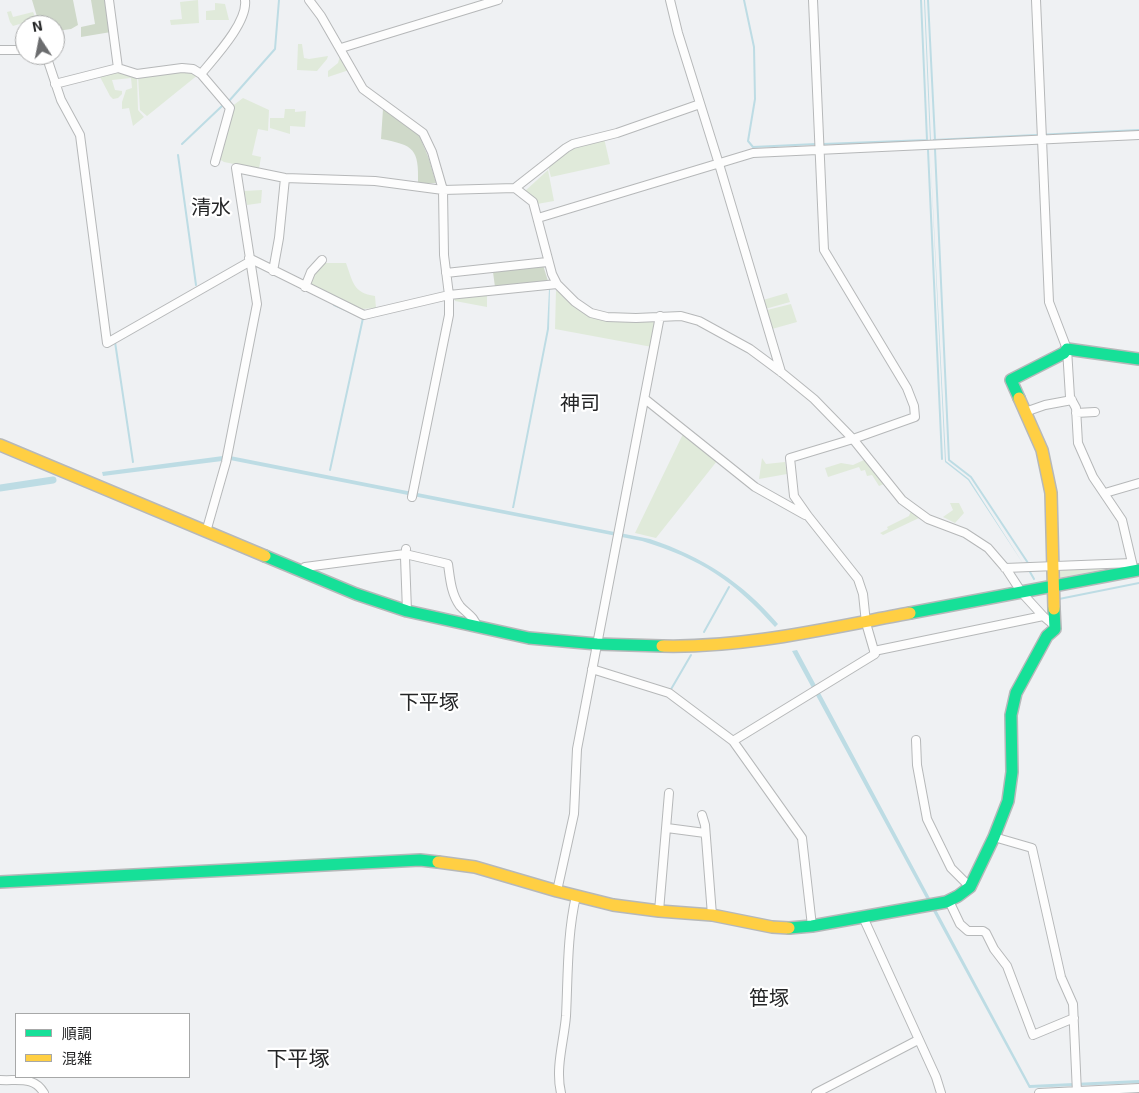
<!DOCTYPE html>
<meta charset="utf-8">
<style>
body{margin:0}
#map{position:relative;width:1139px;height:1093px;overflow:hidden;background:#eff1f3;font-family:"Exo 2","Noto Sans JP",sans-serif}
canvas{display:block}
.legend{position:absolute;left:15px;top:1013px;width:175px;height:65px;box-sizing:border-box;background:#fff;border:1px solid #a7a8a8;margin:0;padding:6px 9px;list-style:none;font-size:15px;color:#242526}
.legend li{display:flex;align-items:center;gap:10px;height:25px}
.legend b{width:25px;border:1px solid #a7a8a8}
.north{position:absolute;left:15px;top:15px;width:50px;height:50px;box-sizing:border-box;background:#fff;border:1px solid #a7a8a8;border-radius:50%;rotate:349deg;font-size:14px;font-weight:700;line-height:20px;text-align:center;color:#242526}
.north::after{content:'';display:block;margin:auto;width:18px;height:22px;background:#6b6c6e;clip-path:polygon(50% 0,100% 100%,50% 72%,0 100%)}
</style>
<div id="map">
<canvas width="1139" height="1093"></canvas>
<ul class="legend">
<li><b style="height:6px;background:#16e098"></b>順調</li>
<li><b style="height:6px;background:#ffcf43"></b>混雑</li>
</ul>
<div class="north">N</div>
</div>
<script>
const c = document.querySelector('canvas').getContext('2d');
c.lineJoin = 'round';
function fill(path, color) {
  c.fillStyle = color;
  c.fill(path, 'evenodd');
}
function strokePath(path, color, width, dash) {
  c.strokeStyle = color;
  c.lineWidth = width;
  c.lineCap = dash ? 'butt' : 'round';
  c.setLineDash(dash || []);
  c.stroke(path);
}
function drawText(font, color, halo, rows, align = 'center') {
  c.font = font + ' "Exo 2","Noto Sans JP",sans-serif';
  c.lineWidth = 4.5;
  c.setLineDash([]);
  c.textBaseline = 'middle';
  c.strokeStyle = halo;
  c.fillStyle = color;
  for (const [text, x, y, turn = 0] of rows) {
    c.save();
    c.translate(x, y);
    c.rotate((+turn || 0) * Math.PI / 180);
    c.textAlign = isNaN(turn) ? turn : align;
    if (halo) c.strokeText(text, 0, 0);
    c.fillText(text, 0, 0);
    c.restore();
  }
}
fill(new Path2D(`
 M 198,0 L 199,23 L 171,25 L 170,20 L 182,19 L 180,2 Z
 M 215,3 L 225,4 L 229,20 L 206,20 L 206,11 L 215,10 Z
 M 11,11 L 13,17 L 33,12 L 36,19 L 13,26 L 10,22 L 7,12 Z
 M 298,44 L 302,44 L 304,58 L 309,59 L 328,56 L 327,59 L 317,71 L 297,70 Z
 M 340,56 L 349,70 L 328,77 L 328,71 L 338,63 Z
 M 117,70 L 137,76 L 138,110 L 144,117 L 133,126 L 129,108 L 122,109 L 122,102 L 126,90 L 132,88 L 131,78 L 112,80 L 115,90 L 122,91 L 122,94 L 118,98 L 113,99 L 110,96 L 99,75 Z
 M 182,70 L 199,74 L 147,116 L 140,110 L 138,76 Z
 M 243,98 L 269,110 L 268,131 L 258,129 L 252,155 L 261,157 L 259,169 L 224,162 L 219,159 L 231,107 Z
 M 285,109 L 295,109 L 295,112 L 306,111 L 305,127 L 290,126 L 290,134 L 270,128 L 270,118 L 284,118 Z
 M 604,138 L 610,164 L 551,177 L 548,166 L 566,150 Z
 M 548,170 L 554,201 L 537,204 L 525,191 Z
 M 262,190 L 261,203 L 247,205 L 244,191 Z
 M 324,263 L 346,263 C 353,282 353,293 375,296 L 376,308 L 362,309 L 309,284 L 314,272 Z
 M 556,290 L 582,312 L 590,316 L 653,320 L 655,325 L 652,347 L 555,329 Z
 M 787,293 L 790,302 L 765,309 L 763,300 Z
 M 487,294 L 487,307 L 455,301 L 454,298 Z
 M 791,304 L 797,322 L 772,329 L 767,310 Z
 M 683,434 L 717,461 L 656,538 L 635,533 Z
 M 762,458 L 766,464 L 785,462 L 787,474 L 759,479 Z
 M 864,460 L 884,484 L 879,486 L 872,475 L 867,476 L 865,470 L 861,471 L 859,467 L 828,477 L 825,468 L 841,463 L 853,465 Z
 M 950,503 L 959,503 L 964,513 L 955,523 L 943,517 L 953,510 Z
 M 911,511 L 919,518 L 883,535 L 880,533 L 888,529 L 887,527 L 909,516 Z
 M 1126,565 L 1058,578 L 1057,569 Z`), '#e0eada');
fill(new Path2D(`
 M 32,0 L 73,0 L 78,25 L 71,29 L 57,31 L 53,22 L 43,23 L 38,20 Z
 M 91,0 L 105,0 L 111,32 L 81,37 L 81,27 L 95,24 Z
 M 383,109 L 418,132 L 429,159 L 436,183 L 418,183 C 419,149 414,145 381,139 Z
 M 543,265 L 548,281 L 495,287 L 493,272 Z`), '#cfd9c9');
fill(new Path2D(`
 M 924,0 L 925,0 L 931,142 L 930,141 Z
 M 1139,129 L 1139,131 L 933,140 L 933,139 Z
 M 930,148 L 946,461 L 969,479 L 1024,565 L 968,480 L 945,462 Z
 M 550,288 L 549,329 L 514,508 L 512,508 L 547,329 L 549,289 Z
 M 223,456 L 230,456 L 650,539 C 703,557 742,582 778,624 L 775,627 C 734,581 701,559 642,541 L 230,460 L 103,476 L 102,472 Z
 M 797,650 L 1030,1085 L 1139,1080 L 1139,1083 L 1029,1088 L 792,651 Z`), '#bddce4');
strokePath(new Path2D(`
 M 744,0 L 754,47 L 755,99 L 748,141 L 753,147 L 816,144
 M 928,0 L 935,140
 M 229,101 L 275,49 L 279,0
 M 182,144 L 222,106
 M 823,144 L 927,140 L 921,0
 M 935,149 L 949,460 L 971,477 L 1028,563
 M 928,150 L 942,459
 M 178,155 L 196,285
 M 334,305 L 355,314
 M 115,342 L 133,462
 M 330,470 L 363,318 L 361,317
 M 1030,572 L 1034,579
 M 1059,599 L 1139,583
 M 704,632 L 729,587
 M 670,691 L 691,655`), '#bddce4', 2);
strokePath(new Path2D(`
 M 0,488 L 53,480`), '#bddce4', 7);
const street = new Path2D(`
 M 109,0 L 118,68
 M 309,0 L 321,16 L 363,89 L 423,133 L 432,152 L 443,190 L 444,255 L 449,295 L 449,315 L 412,497
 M 670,0 L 678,33 L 719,164 L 781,372
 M 1036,0 L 1049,302 L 1067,349 L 1070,397 L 1076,408 L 1078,443 L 1093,477 L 1122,520 L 1134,571
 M 341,48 L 498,0
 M 0,50 L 25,50
 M 46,55 L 61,100 L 80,135 L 107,343 L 249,262
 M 201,74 C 215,57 248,22 245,0
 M 55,84 L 118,68 L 137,74 L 182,68 L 193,69 L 201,74 L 230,108 L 215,162
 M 515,188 L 566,148 L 573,144 L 617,133 L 700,104
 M 538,218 L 753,153 L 1139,135
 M 249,258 L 364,315 L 449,295 L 557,284
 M 273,271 L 279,238 L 285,178
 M 446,273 L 547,262
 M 305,287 L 311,272 L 322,260
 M 645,399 L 755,487 L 805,515
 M 1025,412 L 1045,405 L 1072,400
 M 1076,413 L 1095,412
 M 1105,493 L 1139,483
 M 206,532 L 226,462 L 257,304 L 236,168 L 285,178 L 375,181 L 443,190 L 515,188 L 533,202 L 552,274 L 557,284 L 575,302 L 591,313 L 607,317 L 636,318 L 681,316 L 699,321 L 750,349 L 781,372 L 814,399 L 853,439 L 902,500 L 928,519 L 965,533 L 988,548 L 1007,570 L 1022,593 L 1043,616 L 1055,626
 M 406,549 L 405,557 L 407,611
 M 305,567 L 405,554 L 448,564 C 450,578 451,594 460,606 C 466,613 475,617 477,627
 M 1005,568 L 1132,563
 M 874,651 L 1043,616
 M 592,669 L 669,693 L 733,741 L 802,838 L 812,926
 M 916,740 L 917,765 L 927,819 L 951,868 L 970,887
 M 733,741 L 875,654 L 866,623 L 863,594 L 858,579 L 808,516 L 794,496 L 790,458 L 853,439 L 915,417 L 914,406 L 907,388 L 824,250 L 813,0
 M 702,815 L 705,825 L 712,915
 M 667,828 L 705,833
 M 994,837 L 1032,848 L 1061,977 L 1073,1004 L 1077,1093
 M 557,891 L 574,814 L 577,749 L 660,316
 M 949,901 L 960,924 L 968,931 L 983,931 L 986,933 L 994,949 L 1007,966 L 1033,1035 L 1074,1018
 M 659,911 L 669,793
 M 863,917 L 936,1077 L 941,1093
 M 0,1080 C 19,1081 34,1076 44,1093
 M 561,1093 C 555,1068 564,1041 566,1016 C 568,976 567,935 576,896
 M 816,1093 L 918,1040
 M 1039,1093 L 1139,1088`);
const fast = new Path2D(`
 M 1019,398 L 1011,380 L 1064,353 L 1067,349 L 1139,359
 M 265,556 L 356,594 L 407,611 L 529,638 L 597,644 L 662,646
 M 910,613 L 1139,570
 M 0,882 L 420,860 L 438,862
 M 789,928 L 812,926 L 946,902 L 958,896 L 970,887 L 994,837 L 1008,801 L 1012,772 L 1011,715 L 1016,693 L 1047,636 L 1055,629 L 1054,609`);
const slow = new Path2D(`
 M 1019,398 L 1042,450 L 1051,493 L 1054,609
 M 0,445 L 265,556
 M 662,646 C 746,648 828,628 910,613
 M 438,862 L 475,867 L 557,891 L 613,905 L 659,911 L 712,915 L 772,927 L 789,928`);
strokePath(street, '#b6b8b9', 10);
strokePath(fast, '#b6b8b9', 14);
strokePath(slow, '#b6b8b9', 14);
strokePath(street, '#fdfdfd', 8);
strokePath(fast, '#16e098', 11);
strokePath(slow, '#ffcf43', 11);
drawText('20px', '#242526', '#fff', [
 ["清水",211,207],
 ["神司",580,403],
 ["下平塚",429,702],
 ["笹塚",769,998]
]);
drawText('21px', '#242526', '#fff', [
 ["下平塚",298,1059]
]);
</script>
